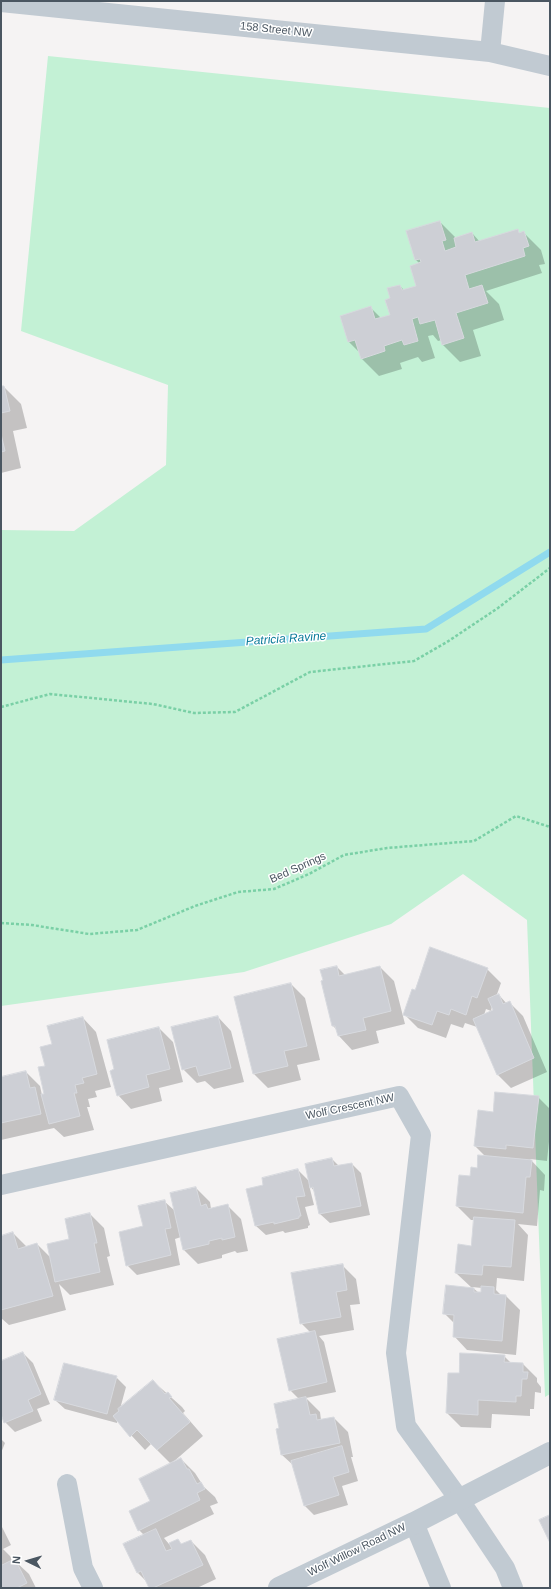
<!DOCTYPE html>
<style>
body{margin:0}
#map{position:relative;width:551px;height:1589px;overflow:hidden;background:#f5f3f3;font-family:Helvetica,sans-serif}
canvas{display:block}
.frame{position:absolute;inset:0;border:2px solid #4a5661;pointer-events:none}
.north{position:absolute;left:8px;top:1541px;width:40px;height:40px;-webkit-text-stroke:3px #fff;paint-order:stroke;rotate:275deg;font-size:11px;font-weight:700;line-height:16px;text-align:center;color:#4a5661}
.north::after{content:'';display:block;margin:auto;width:14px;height:18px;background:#4a5661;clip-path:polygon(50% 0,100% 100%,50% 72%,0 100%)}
</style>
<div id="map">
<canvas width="551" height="1589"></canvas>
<div class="frame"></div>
<div class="north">N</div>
</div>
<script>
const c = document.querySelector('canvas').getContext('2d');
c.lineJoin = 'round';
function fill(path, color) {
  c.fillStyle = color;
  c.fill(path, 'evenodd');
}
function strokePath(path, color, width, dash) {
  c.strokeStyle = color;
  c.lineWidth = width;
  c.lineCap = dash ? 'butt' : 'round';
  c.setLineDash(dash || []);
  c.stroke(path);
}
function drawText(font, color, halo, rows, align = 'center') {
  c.font = font + ' Helvetica,sans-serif';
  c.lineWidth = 3;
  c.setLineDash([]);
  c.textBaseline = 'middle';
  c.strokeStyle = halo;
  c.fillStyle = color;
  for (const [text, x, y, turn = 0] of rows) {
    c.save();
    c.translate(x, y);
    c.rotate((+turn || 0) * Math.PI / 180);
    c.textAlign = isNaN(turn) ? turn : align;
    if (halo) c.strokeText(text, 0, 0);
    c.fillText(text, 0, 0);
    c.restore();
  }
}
fill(new Path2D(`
 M 48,56 L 550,108 L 550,1394 L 545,1397 L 527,920 L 463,874 L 391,924 L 244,972 L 1,1006 L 1,530 L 74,531 L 166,465 L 168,385 L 21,331 Z`), '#c3f1d5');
fill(new Path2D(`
 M 440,222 L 456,238 L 472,233 L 480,242 L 517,231 L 520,234 L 524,233 L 541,250 L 545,264 L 539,265 L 542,273 L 486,291 L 499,304 L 504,320 L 473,330 L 481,356 L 460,362 L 443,345 L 442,340 L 438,341 L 433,335 L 428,336 L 435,358 L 422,362 L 418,357 L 400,363 L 402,369 L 379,376 L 362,359 L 360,353 L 349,342 L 341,317 L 371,308 L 381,318 L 391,315 L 392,299 L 400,286 L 405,291 L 418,287 L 420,264 L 416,260 L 407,232 Z
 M 1,387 L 4,387 L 21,404 L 27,428 L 13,431 L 21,468 L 1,473 Z
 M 337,967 L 345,975 L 380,967 L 394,981 L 405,1024 L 376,1031 L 379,1043 L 352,1050 L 339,1036 L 337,1030 L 333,1026 Z
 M 487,969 L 501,983 L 496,997 L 499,995 L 507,1004 L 510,1003 L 523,1016 L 547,1072 L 511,1088 L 497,1074 L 477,1027 L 465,1023 L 463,1028 L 451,1024 L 446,1038 L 418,1028 L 404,1014 L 415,991 ZM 492,1006 L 494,1011 L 484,1015 L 486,1009 L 491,1011 Z
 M 291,984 L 305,998 L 320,1060 L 297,1065 L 301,1080 L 268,1088 L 254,1074 L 235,997 Z
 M 218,1017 L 231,1031 L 244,1082 L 214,1089 L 205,1081 L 197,1083 L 183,1069 Z
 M 83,1018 L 96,1032 L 111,1087 L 95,1091 L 97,1097 L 88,1099 L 90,1107 L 87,1107 L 94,1130 L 64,1137 L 54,1128 L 1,1140 L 1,1078 L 26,1072 L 40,1086 L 42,1095 L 46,1094 L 46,1066 L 53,1045 Z
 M 159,1028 L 173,1042 L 183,1082 L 159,1088 L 162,1101 L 131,1109 L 118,1095 Z
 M 538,1097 L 550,1109 L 550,1132 L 547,1161 L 530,1159 L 545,1175 L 544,1191 L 540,1190 L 537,1226 L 518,1224 L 528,1235 L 524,1281 L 497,1278 L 496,1290 L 501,1295 L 506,1296 L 520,1310 L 516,1355 L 467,1350 L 454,1336 L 455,1324 L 444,1313 L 472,1288 L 456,1273 L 472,1247 L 474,1220 L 471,1220 L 457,1206 L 471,1177 L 486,1157 L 475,1146 L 494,1113 ZM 472,1287 L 482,1288 L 482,1294 L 479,1293 Z
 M 332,1159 L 339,1166 L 352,1164 L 361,1173 L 370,1215 L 330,1223 L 320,1214 L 315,1192 L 309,1185 L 314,1205 L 305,1207 L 310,1225 L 308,1226 L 308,1228 L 285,1233 L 283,1231 L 266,1235 L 256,1226 L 264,1186 L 298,1170 L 310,1182 Z
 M 196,1188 L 210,1202 L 211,1209 L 227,1205 L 241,1219 L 248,1251 L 237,1253 L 235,1251 L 222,1255 L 222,1258 L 198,1264 L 184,1250 L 181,1237 L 175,1239 L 180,1265 L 137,1275 L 127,1265 L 144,1227 L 164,1201 L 175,1211 Z
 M 90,1214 L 104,1228 L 110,1256 L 107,1257 L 114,1285 L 70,1295 L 59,1284 L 66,1310 L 9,1325 L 1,1318 L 1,1237 L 13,1233 L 27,1247 L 37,1244 L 51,1258 L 70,1240 Z
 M 342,1265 L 356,1279 L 360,1304 L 350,1305 L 354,1330 L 319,1336 L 324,1342 L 336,1392 L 306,1398 L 320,1412 L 321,1420 L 334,1418 L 348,1432 L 353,1457 L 351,1457 L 358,1481 L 342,1486 L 348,1505 L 314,1515 L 304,1505 L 293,1465 L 282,1455 L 280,1429 L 300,1400 L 290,1390 L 311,1333 L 301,1323 Z
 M 23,1353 L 33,1363 L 50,1404 L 37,1409 L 42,1421 L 15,1432 L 5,1422 L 1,1412 L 1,1362 Z
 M 504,1356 L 512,1364 L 523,1364 L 537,1378 L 537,1382 L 541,1387 L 541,1393 L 535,1392 L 534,1409 L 530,1409 L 530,1416 L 492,1414 L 491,1428 L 461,1427 L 447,1413 L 460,1374 Z
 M 116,1377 L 126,1387 L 120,1409 L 153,1381 L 182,1407 L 185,1411 L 183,1413 L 203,1436 L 172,1463 L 181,1459 L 195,1473 L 204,1487 L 215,1497 L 218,1503 L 210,1506 L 214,1514 L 164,1538 L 169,1544 L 178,1540 L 182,1545 L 191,1541 L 205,1555 L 216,1579 L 197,1588 L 150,1588 L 147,1582 L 137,1572 L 144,1535 L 139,1530 L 151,1501 L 171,1464 L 151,1444 L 145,1450 L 117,1420 L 117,1423 L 65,1409 L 55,1400 Z
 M 1,1439 L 5,1443 L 1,1453 Z
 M 1,1525 L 11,1545 L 3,1549 L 10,1556 L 13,1562 L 15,1561 L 29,1574 L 36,1588 L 1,1588 Z`), '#0003');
strokePath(new Path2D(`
 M 1,660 L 426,629 L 550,552`), '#90daee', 7);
const building = new Path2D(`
 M 440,221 L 446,240 L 442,241 L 445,251 L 456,247 L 454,238 L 472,232 L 475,242 L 518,229 L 519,233 L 524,231 L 529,246 L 523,248 L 525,256 L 465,275 L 469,289 L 482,285 L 488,303 L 456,313 L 464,338 L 442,345 L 435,320 L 420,324 L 418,317 L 412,319 L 418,341 L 404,345 L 402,340 L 384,346 L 385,351 L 361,359 L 355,340 L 348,342 L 340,316 L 371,306 L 375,319 L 390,315 L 385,300 L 390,298 L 387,288 L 400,285 L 402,290 L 416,286 L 410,266 L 421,262 L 420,259 L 415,260 L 406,231 Z
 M 1,386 L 4,386 L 10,411 L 1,413 Z
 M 1,434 L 5,451 L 1,452 Z
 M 430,947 L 488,968 L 477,998 L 472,996 L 466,1015 L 451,1009 L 449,1015 L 437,1011 L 432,1025 L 403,1015 L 412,989 L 415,990 Z
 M 337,966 L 339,976 L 380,966 L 391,1011 L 363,1018 L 366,1030 L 338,1036 L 335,1026 L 332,1026 L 321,981 L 323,980 L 320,970 Z
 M 291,983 L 307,1046 L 284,1051 L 288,1066 L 253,1074 L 234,997 Z
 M 499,994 L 503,1004 L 510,1001 L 534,1058 L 497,1075 L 473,1019 L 493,1010 L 488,999 Z
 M 218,1016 L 231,1068 L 199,1076 L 196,1066 L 182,1070 L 171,1027 Z
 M 83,1017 L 97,1074 L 82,1078 L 84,1083 L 75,1085 L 77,1093 L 74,1093 L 80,1116 L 49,1124 L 41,1094 L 44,1094 L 38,1067 L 45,1066 L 40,1047 L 52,1044 L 47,1026 Z
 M 159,1027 L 170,1069 L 146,1075 L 149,1087 L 117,1096 L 110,1071 L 114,1069 L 107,1040 Z
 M 26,1071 L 30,1088 L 35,1087 L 41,1114 L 1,1123 L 1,1077 Z
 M 495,1092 L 539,1096 L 533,1148 L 506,1145 L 506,1149 L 474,1146 L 478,1110 L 493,1112 Z
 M 478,1155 L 532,1160 L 530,1177 L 526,1177 L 523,1213 L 456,1206 L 459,1175 L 470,1176 L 471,1167 L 477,1168 Z
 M 332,1158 L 334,1166 L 352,1163 L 361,1206 L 319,1214 L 313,1187 L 310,1188 L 305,1164 Z
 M 298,1169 L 305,1196 L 296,1197 L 301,1216 L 299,1216 L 299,1218 L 274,1224 L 274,1222 L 255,1226 L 246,1189 L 263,1185 L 262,1178 Z
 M 196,1187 L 201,1206 L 206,1204 L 208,1209 L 228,1204 L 235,1237 L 222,1240 L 222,1238 L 209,1241 L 209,1244 L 183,1250 L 170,1193 Z
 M 165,1200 L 171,1228 L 165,1229 L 171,1255 L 126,1266 L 119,1232 L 143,1226 L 138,1206 Z
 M 90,1213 L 97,1243 L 94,1243 L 100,1272 L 55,1282 L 47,1244 L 69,1239 L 65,1219 Z
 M 474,1217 L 515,1220 L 511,1267 L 483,1265 L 482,1275 L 455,1273 L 458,1244 L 471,1246 Z
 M 13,1232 L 18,1249 L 37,1243 L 53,1296 L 1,1310 L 1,1236 Z
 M 343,1264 L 347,1290 L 336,1292 L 341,1317 L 300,1324 L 291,1273 Z
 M 446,1285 L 474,1288 L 474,1292 L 481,1292 L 481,1286 L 494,1287 L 494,1294 L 506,1295 L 502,1341 L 453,1337 L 454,1315 L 443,1314 Z
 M 315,1331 L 327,1382 L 289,1391 L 277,1339 Z
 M 23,1352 L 41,1394 L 28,1400 L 33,1411 L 4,1423 L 1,1414 L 1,1361 Z
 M 460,1353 L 505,1355 L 504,1362 L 523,1363 L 523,1372 L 528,1372 L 527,1379 L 522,1379 L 521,1396 L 516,1396 L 516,1402 L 478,1400 L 478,1415 L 446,1413 L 448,1373 L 459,1373 Z
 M 64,1363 L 117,1376 L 107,1414 L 54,1400 Z
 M 153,1380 L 165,1394 L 168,1392 L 172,1397 L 169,1398 L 190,1422 L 157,1450 L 137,1430 L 130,1437 L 113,1416 L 119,1411 L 118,1409 Z
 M 306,1397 L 310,1415 L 316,1414 L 317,1420 L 334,1417 L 340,1443 L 281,1455 L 276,1429 L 279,1428 L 274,1404 Z
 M 342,1446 L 349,1472 L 333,1477 L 339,1495 L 304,1506 L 291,1461 Z
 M 181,1458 L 187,1469 L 189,1469 L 197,1484 L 201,1482 L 205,1489 L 197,1493 L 200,1500 L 138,1531 L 129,1511 L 150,1501 L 139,1479 Z
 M 550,1515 L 550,1543 L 539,1520 Z
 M 156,1529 L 166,1551 L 172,1549 L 169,1543 L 178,1539 L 181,1544 L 191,1540 L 203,1565 L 153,1588 L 149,1588 L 141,1571 L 137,1573 L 123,1544 Z
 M 15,1559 L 27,1583 L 17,1588 L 1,1588 L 1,1566 Z`);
fill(building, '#cdcfd5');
strokePath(building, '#d7d9de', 1);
strokePath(new Path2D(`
 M 1,707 L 50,694 L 153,704 L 194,713 L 235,712 L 310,672 L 414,661 L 447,642 L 498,608 L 550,568
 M 1,923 L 32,925 L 89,934 L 137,930 L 195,906 L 238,892 L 274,889 L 309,874 L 344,855 L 387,848 L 474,841 L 516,816 L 550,827`), '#7ad0a6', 2.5, [3, 2]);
strokePath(new Path2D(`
 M 1,2 L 490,52 L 550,66
 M 490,52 L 495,1
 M 1,1185 L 399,1096 L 421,1135 L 396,1353 L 406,1426 L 459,1499 L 505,1568 L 513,1588
 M 67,1484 L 83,1568 L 93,1588
 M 414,1523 L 441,1588`), '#c1cad2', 20);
strokePath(new Path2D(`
 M 279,1588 L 414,1523 L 550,1453`), '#c1cad2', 22);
drawText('11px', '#4a5661', '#fff', [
 ["158 Street NW",276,30,6],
 ["Bed Springs",298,868,-24],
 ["Wolf Crescent NW",350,1107,-12],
 ["Wolf Willow Road NW",357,1550,-26]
]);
drawText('italic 12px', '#0c7c9b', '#fff', [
 ["Patricia Ravine",286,639,-4]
]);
</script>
